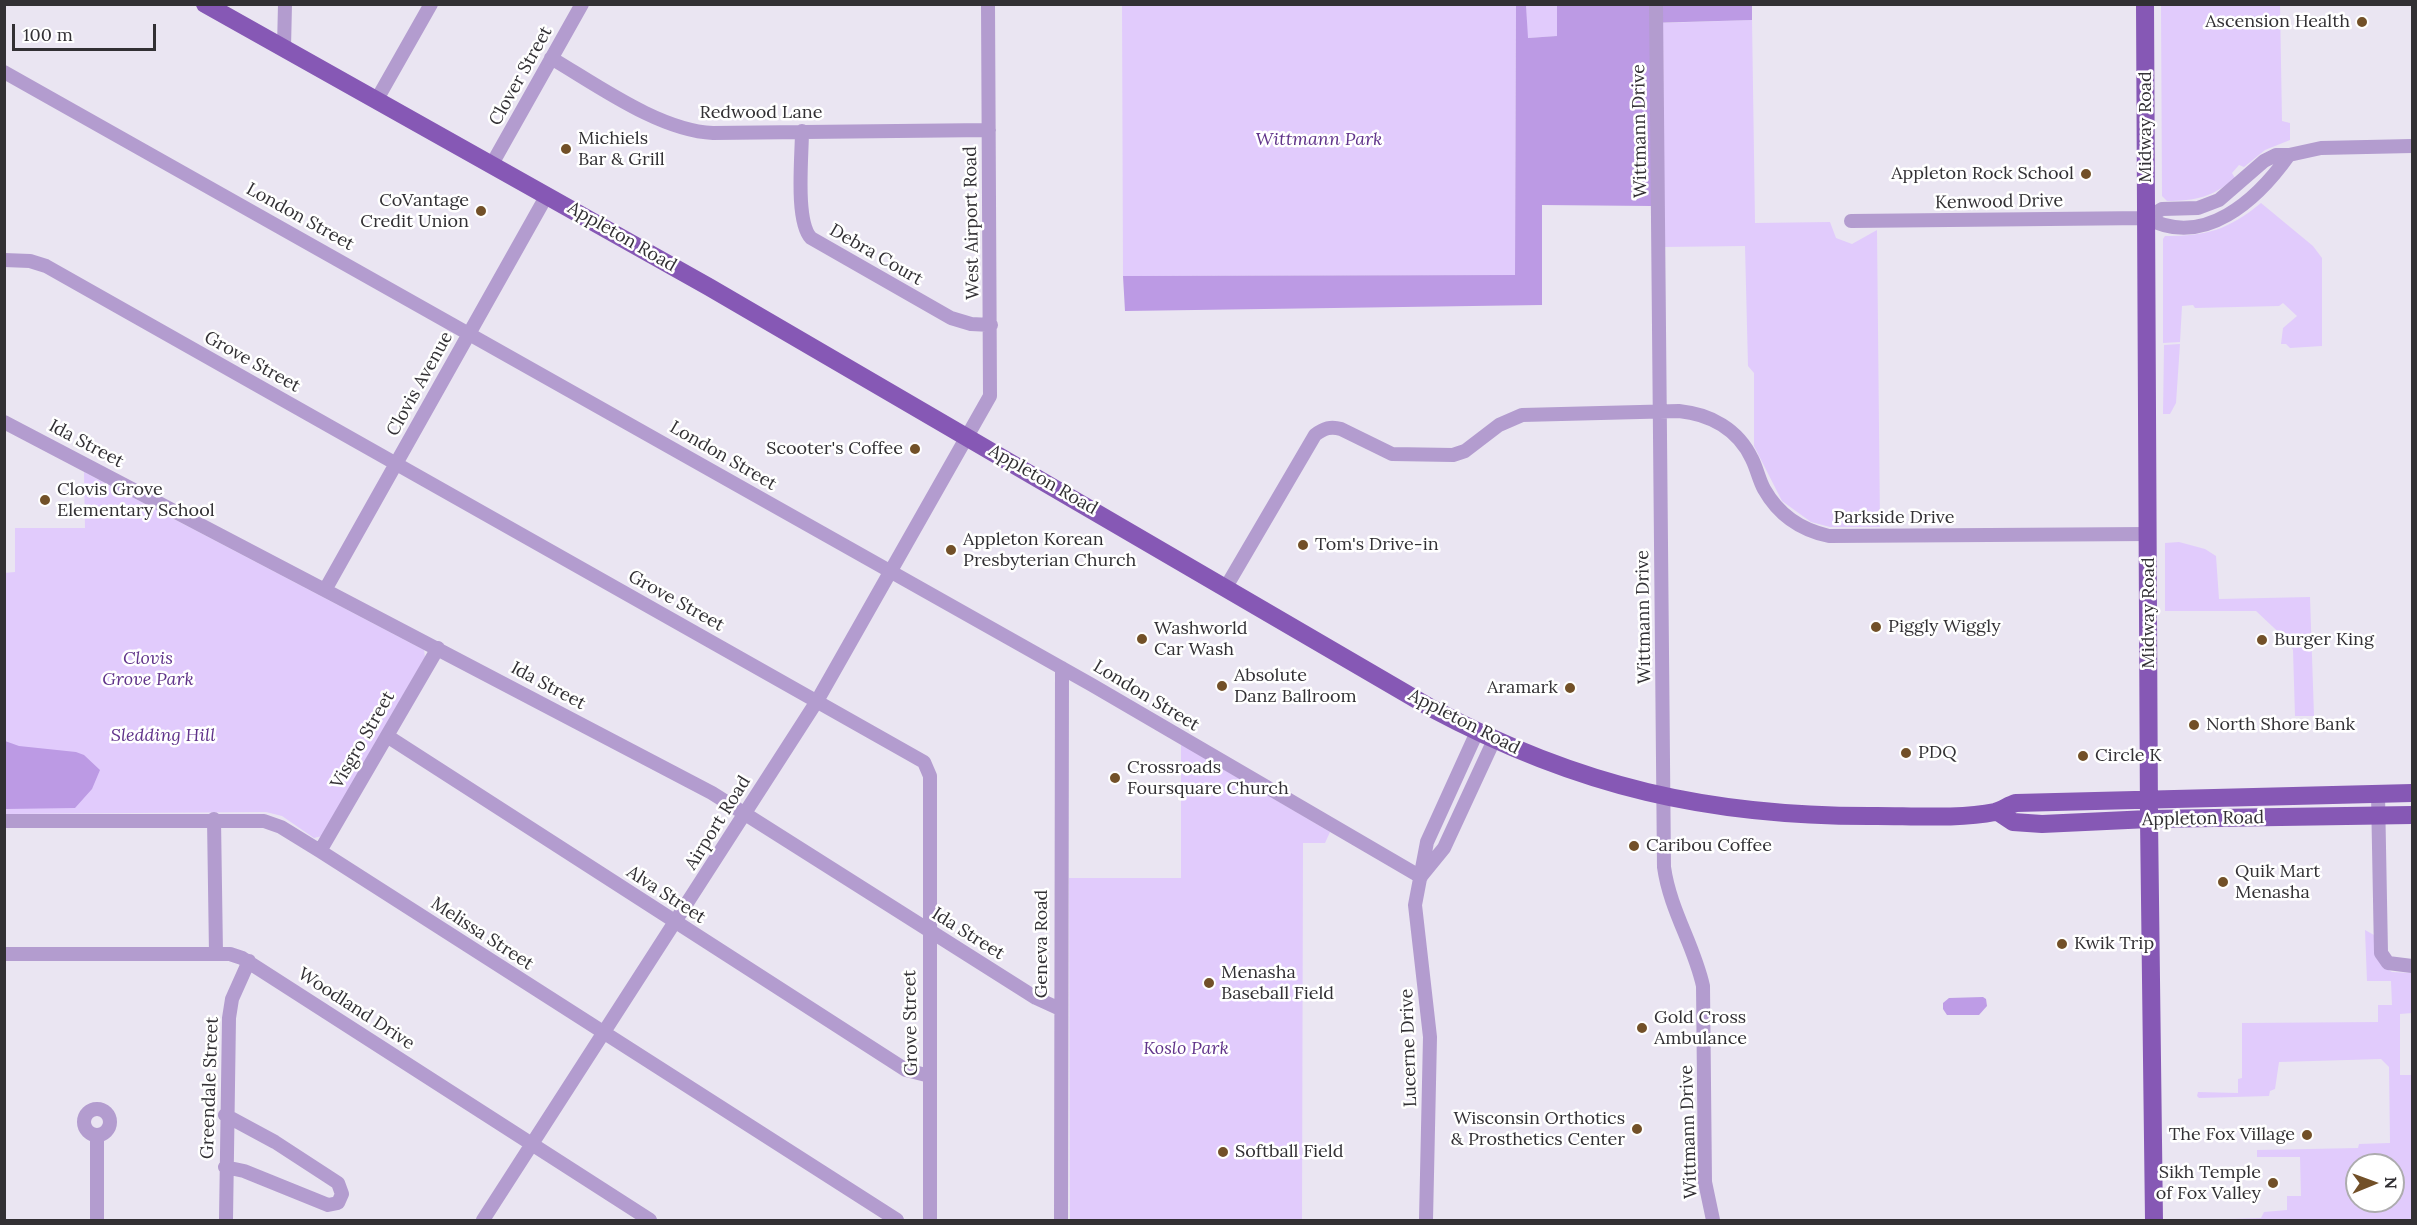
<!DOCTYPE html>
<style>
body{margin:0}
#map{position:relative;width:2417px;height:1225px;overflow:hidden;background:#eae5f2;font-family:Lora,serif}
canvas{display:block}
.frame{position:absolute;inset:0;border:6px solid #323034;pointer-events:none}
.north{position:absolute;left:2345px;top:1153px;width:60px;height:60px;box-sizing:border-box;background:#fff;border:2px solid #adacae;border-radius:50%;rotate:89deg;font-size:16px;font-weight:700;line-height:24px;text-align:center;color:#323034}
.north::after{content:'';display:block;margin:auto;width:21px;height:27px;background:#725028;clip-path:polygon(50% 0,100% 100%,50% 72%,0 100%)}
.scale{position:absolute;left:12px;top:24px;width:144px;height:27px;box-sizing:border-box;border:3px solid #323034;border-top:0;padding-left:8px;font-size:18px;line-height:21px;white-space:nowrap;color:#323034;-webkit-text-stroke:4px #fff;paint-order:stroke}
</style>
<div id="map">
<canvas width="2417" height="1225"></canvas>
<div class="frame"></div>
<div class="north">N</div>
<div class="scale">100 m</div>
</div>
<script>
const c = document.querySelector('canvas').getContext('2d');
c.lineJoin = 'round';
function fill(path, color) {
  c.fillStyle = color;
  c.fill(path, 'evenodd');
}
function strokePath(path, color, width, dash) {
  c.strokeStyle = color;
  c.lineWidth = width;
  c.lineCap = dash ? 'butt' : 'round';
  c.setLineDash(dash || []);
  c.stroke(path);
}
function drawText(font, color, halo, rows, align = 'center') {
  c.font = font + ' Lora,serif';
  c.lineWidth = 5;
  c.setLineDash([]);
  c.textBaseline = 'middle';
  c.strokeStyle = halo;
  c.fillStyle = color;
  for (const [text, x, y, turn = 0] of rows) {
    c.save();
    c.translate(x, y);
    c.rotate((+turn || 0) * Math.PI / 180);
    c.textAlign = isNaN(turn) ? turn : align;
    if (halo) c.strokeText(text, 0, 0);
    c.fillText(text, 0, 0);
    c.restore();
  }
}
fill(new Path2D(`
 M 1122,5 L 1516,5 L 1515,275 L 1123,276 Z
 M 1526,5 L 1557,5 L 1558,36 L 1527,38 Z
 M 2161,5 L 2280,5 L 2282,121 L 2290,123 L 2290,140 L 2265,150 L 2244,167 L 2239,165 L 2232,173 L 2235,178 C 2213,197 2195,201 2167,201 L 2162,196 Z
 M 1752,20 L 1755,223 L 1830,222 L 1836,238 L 1852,244 L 1877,230 L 1880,527 L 1830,527 L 1811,522 L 1782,501 L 1754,446 L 1754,373 L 1748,366 L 1745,246 L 1664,247 L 1663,23 Z
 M 2261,203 L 2313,246 L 2322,258 L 2322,346 L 2290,348 L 2286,344 L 2281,344 L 2283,328 L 2297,316 L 2283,303 L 2279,306 L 2195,308 L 2193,305 L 2182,306 L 2180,342 L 2163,343 L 2163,239 L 2165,236 C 2207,236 2228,230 2261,203 Z
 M 2180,344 L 2176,403 L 2170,414 L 2163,414 L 2164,345 Z
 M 84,472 L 424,650 L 425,657 L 322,836 L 314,838 L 282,816 L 266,812 L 5,814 L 4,573 L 15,572 L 15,528 L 85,528 Z
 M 2179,542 L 2205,549 L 2216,556 L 2219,599 L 2310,597 L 2314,716 L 2295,716 L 2293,650 L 2289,642 L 2256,611 L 2165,611 L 2165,543 Z
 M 1181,744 L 1330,832 L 1325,843 L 1303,843 L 1302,1220 L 1070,1220 L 1069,878 L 1181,878 Z
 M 2365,930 L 2374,935 L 2382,966 L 2392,972 L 2412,973 L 2412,1013 L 2400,1014 L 2400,1075 L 2412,1075 L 2412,1220 L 2198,1220 L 2261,1218 L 2264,1212 L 2287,1210 L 2287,1196 L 2301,1196 L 2300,1157 L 2257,1157 L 2257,1150 L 2358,1148 L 2359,1144 L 2390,1143 L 2389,1067 L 2381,1059 L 2279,1062 L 2275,1089 L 2270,1091 L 2269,1096 L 2199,1098 L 2197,1096 L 2198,1092 L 2238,1093 L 2238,1079 L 2242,1078 L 2242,1023 L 2378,1022 L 2378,1005 L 2392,1005 L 2391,981 L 2367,981 ZM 2357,1165 L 2393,1165 L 2393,1201 L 2357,1201 Z`), '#e1cbfc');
fill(new Path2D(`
 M 1516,5 L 1526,5 L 1528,38 L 1557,36 L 1557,5 L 1752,5 L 1752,20 L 1650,23 L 1652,206 L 1542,205 L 1542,305 L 1125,311 L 1123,276 L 1515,275 Z
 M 5,741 L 19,746 L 76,752 L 84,755 L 100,770 L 92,789 L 75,808 L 5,809 Z`), '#bc9ae4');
fill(new Path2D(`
 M 1983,997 L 1986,999 L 1987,1006 L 1979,1015 L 1947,1015 L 1943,1009 L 1943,1003 L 1949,998 Z`), '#be9ce6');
strokePath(new Path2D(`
 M 1656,4 L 1664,867 C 1670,910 1694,945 1703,986 L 1705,1182 L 1713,1220
 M 284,48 L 285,4
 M 551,58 C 597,85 660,131 713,133 L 989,130
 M 4,72 L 1092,685 L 1421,877
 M 376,101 L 431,4
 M 802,131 C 802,156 795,221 811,238 L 951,318 L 971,324 L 991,325
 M 492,164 L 582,4
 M 2147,218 L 2162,209 L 2198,208 L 2219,200 L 2264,161 L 2276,155 L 2289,155 L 2321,148 L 2412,146
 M 1851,221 L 2147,218 C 2204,249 2257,200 2289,155
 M 4,260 L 30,261 L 46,266 L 924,762 L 930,776 L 930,1220
 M 4,422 L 712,793 L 1036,998 L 1060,1009
 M 1226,587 L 1315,435 C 1324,428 1331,426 1341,429 L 1392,454 L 1453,455 L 1465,451 L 1499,425 L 1522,415 L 1679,411 C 1710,414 1738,429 1752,459 C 1757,469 1759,480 1764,489 C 1778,514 1801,530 1829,536 L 2149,534
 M 325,590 L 547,195
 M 387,736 L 906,1070 L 930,1076
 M 2378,794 L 2381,953 L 2388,963 L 2412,966
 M 214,819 L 216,954
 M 4,821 L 264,821 L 281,827 L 320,851 L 897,1220
 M 320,851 L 438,648
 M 1422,875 L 1444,848 L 1494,740
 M 4,954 L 230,954 L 242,958 L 650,1220
 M84 1122a13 13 0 1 1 26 0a13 13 0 1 1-26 0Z
 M 225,1115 L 275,1142 L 338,1183 L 342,1194 L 338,1203 L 328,1205 L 244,1171 L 225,1167
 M 97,1135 L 97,1220
 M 226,1220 L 229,1018 L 232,999 L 249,961
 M 483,1220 L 817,701 L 990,396 L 988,4
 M 1061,1220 L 1062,668
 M 1426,1220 L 1430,1037 L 1415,905 L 1427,842 L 1477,732`), '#b39ccf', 14);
strokePath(new Path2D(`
 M 205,4 L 709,287 L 1431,708 C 1579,787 1710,817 1877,816 C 1913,816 1961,819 1995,812 C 2002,810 2009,805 2016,803 L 2412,793
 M 2145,4 L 2149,819 L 2154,1220
 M 1998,812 L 2013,822 L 2042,824 L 2149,819 L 2412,815`), '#8658b5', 18);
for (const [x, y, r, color] of [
 [2362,22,6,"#725028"],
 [566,149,6,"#725028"],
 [2086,174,6,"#725028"],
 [481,211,6,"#725028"],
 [915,449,6,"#725028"],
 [45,500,6,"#725028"],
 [1303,545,6,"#725028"],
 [951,550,6,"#725028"],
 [1876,627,6,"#725028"],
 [1142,639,6,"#725028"],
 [2262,640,6,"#725028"],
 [1222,686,6,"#725028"],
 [1570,688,6,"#725028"],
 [2194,725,6,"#725028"],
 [1906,753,6,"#725028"],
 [2083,756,6,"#725028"],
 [1115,778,6,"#725028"],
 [1634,846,6,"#725028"],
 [2223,882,6,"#725028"],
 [2062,944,6,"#725028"],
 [1209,983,6,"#725028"],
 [1642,1028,6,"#725028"],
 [1637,1129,6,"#725028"],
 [2307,1135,6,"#725028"],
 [1223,1152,6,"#725028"],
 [2273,1183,6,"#725028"]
]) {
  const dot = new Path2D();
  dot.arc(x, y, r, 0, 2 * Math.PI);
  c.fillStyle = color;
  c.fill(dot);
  strokePath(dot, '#fff', 2);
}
drawText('18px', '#323034', '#fff', [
 ["Ascension Health",2350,22,"right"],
 ["Michiels",578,139],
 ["Bar & Grill",578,160],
 ["Appleton Rock School",2074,174,"right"],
 ["CoVantage",469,201,"right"],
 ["Credit Union",469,222,"right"],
 ["Scooter's Coffee",903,449,"right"],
 ["Clovis Grove",57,490],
 ["Elementary School",57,511],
 ["Appleton Korean",963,540],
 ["Presbyterian Church",963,561],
 ["Tom's Drive-in",1315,545],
 ["Piggly Wiggly",1888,627],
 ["Washworld",1154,629],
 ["Car Wash",1154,650],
 ["Burger King",2274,640],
 ["Absolute",1234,676],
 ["Danz Ballroom",1234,697],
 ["Aramark",1558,688,"right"],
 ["North Shore Bank",2206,725],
 ["PDQ",1918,753],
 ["Circle K",2095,756],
 ["Crossroads",1127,768],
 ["Foursquare Church",1127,789],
 ["Caribou Coffee",1646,846],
 ["Quik Mart",2235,872],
 ["Menasha",2235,893],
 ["Kwik Trip",2074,944],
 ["Menasha",1221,973],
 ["Baseball Field",1221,994],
 ["Gold Cross",1654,1018],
 ["Ambulance",1654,1039],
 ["Wisconsin Orthotics",1625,1119,"right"],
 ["& Prosthetics Center",1625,1140,"right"],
 ["The Fox Village",2295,1135,"right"],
 ["Softball Field",1235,1152],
 ["Sikh Temple",2261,1173,"right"],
 ["of Fox Valley",2261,1194,"right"]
], 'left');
drawText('18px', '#323034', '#fff', [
 ["Clover Street",521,76,-61],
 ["Redwood Lane",761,113],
 ["Midway Road",2146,127,-90],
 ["Wittmann Drive",1640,131,-91],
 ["Kenwood Drive",1999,202,-1],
 ["London Street",300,217,29],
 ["West Airport Road",972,223,-91],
 ["Appleton Road",622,237,30],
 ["Debra Court",876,255,30],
 ["Grove Street",252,362,29],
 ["Clovis Avenue",420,384,-61],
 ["Ida Street",86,444,28],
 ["London Street",723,456,30],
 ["Appleton Road",1043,480,30],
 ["Parkside Drive",1894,518],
 ["Grove Street",676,601,29],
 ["Midway Road",2149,613,-90],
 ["Wittmann Drive",1644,617,-91],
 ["Ida Street",548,686,28],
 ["London Street",1146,696,31],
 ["Appleton Road",1464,722,27],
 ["Visgro Street",363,740,-60],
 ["Appleton Road",2203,819,-1],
 ["Airport Road",718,823,-58],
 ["Alva Street",666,895,33],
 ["Melissa Street",482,934,33],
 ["Ida Street",968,934,32],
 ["Geneva Road",1042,944,-90],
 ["Woodland Drive",356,1009,33],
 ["Grove Street",911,1023,-91],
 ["Lucerne Drive",1409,1048,-92],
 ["Greendale Street",210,1088,-88],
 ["Wittmann Drive",1689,1132,-92]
]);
drawText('italic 18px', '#60338a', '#fff', [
 ["Wittmann Park",1319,140],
 ["Clovis",148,659],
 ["Grove Park",148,680],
 ["Sledding Hill",163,736],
 ["Koslo Park",1186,1049]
]);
</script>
